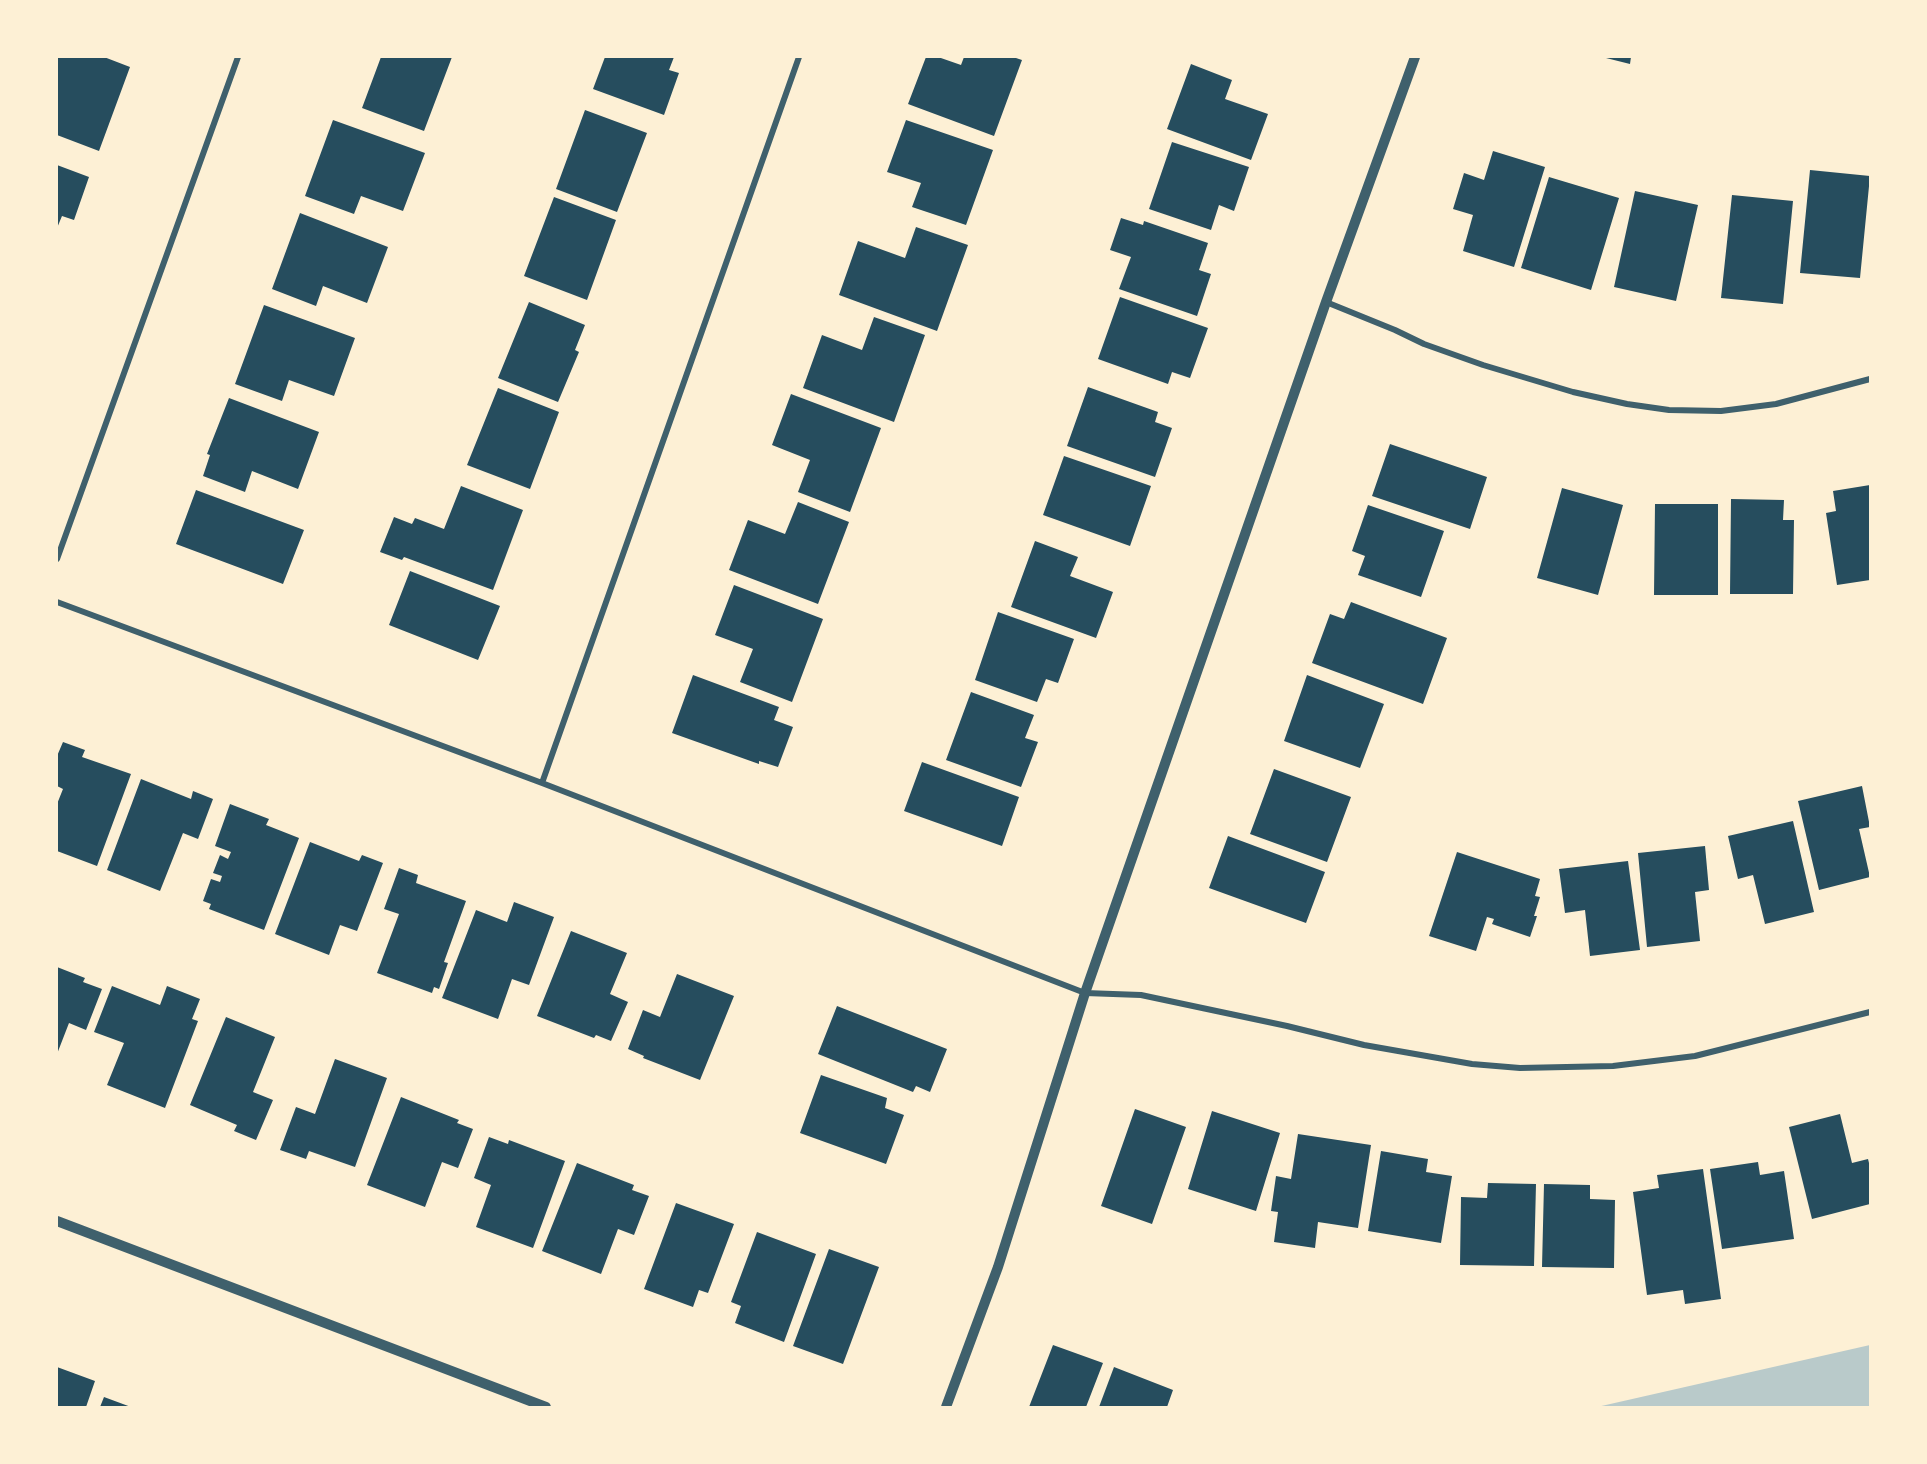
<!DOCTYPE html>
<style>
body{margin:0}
#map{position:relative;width:1927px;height:1464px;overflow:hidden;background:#fdf0d5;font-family:"Noto Serif",serif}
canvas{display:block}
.frame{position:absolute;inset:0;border:58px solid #fdf0d5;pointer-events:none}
</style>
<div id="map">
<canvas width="1927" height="1464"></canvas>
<div class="frame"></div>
</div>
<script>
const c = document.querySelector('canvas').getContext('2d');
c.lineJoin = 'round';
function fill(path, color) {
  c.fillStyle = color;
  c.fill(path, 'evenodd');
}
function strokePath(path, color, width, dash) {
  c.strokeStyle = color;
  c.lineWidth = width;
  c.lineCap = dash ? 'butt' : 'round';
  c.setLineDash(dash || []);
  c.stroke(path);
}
fill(new Path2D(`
 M 1870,1345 L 1870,1407 L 1597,1407 Z`), '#b9caca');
fill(new Path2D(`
 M 57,57 L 104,57 L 130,67 L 99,151 L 57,135 Z
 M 381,57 L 452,57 L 424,131 L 362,108 Z
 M 605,57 L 674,57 L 669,70 L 679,73 L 664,115 L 593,89 Z
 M 926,57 L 938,57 L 961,65 L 964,57 L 1013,57 L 1022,60 L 994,136 L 908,104 Z
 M 1602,57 L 1631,57 L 1630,64 Z
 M 1191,64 L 1232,80 L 1225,99 L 1268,114 L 1251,160 L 1167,129 Z
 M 585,110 L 647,133 L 617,212 L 556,189 Z
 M 333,120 L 425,153 L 403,211 L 361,196 L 354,214 L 305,196 Z
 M 906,120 L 993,150 L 966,225 L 912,207 L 921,183 L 887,172 Z
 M 1172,142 L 1249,167 L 1234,211 L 1219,205 L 1211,230 L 1149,209 Z
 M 1493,151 L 1545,167 L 1514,267 L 1463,251 L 1473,215 L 1453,209 L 1464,173 L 1484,180 Z
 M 57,165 L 89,177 L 74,220 L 62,216 L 57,228 Z
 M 1810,170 L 1870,176 L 1860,278 L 1800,273 Z
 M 1549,177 L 1619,198 L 1591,290 L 1521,268 Z
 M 1635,191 L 1698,205 L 1676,301 L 1614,287 Z
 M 1732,195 L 1793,201 L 1783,304 L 1721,298 Z
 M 554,197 L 616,220 L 587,300 L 524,276 Z
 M 300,213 L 388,247 L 367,303 L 323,286 L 316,306 L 272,289 Z
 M 1121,218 L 1143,225 L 1144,221 L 1208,243 L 1199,270 L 1211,274 L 1197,316 L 1119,289 L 1131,257 L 1110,250 Z
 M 916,227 L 968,245 L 937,331 L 839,295 L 858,241 L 905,258 Z
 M 1120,297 L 1208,328 L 1190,378 L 1172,372 L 1168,384 L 1098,359 Z
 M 529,302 L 585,325 L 575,350 L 579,352 L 558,402 L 498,378 Z
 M 264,305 L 355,338 L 334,396 L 289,380 L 282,401 L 235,384 Z
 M 874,317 L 925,335 L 894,422 L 803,388 L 822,335 L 862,350 Z
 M 1088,387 L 1158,412 L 1155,422 L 1172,428 L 1155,477 L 1067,446 Z
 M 498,388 L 559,412 L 530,489 L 467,465 Z
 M 791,394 L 881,428 L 850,512 L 798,492 L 810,460 L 772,445 Z
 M 229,398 L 319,432 L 298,489 L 252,471 L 245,492 L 203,476 L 210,455 L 207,454 Z
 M 1390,444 L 1487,477 L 1470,529 L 1372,496 Z
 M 1064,456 L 1151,486 L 1130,546 L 1043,515 Z
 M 1870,485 L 1870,580 L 1837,585 L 1826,513 L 1836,511 L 1833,491 Z
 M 461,486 L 523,510 L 493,590 L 404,557 L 402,560 L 380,552 L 394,517 L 412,524 L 415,518 L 444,529 Z
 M 1562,488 L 1623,505 L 1598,595 L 1537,578 Z
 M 196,490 L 304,530 L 283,584 L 176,544 Z
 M 1731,499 L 1784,500 L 1783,520 L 1794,520 L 1793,594 L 1730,594 Z
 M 798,502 L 849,522 L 818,604 L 729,570 L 748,520 L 785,534 Z
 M 1655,504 L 1718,504 L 1718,595 L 1654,595 Z
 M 1368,505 L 1444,531 L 1421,597 L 1358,575 L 1365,556 L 1352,551 Z
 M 1035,541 L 1078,557 L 1070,576 L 1113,592 L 1096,638 L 1011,607 Z
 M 410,571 L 500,606 L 478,660 L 389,625 Z
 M 734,585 L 823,619 L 792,702 L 740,682 L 753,649 L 715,635 Z
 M 1351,602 L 1447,638 L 1423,704 L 1312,663 L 1330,614 L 1344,619 Z
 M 998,612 L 1074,639 L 1058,683 L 1046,679 L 1037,702 L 975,680 Z
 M 693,675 L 779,707 L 774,720 L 793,727 L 778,767 L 759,761 L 759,764 L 672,733 Z
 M 1307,675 L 1384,704 L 1360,768 L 1284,741 Z
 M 971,692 L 1034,715 L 1025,738 L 1038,742 L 1021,787 L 946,760 Z
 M 63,742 L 85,750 L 82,757 L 131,774 L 97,866 L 57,851 L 57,804 L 63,789 L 57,786 L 57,756 Z
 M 922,762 L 1019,797 L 1002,846 L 904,811 Z
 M 1274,769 L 1351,797 L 1327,862 L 1250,834 Z
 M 141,779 L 191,799 L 193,791 L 213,799 L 198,839 L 183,833 L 160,891 L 107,870 Z
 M 1862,786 L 1870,827 L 1859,829 L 1870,877 L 1819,890 L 1798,801 Z
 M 230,804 L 269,819 L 266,825 L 299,838 L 264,930 L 209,909 L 211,904 L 203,901 L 211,879 L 220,882 L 222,876 L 213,873 L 220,855 L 228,859 L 231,852 L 215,846 Z
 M 1793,821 L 1814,912 L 1765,924 L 1753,875 L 1738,879 L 1728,836 Z
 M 1228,836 L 1325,872 L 1306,923 L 1209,888 Z
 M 310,842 L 359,861 L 362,855 L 383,863 L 357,931 L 340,925 L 329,955 L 275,934 Z
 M 1705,846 L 1709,890 L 1695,892 L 1700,941 L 1647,947 L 1638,853 Z
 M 1457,852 L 1540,879 L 1535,896 L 1540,897 L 1534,916 L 1537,916 L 1530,937 L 1492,924 L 1494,919 L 1487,917 L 1476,951 L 1429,936 Z
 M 1628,861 L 1640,950 L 1590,956 L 1585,910 L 1565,913 L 1559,869 Z
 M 399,868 L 418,875 L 416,883 L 466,901 L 444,962 L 448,963 L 439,989 L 434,987 L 432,993 L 377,973 L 399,914 L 384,909 Z
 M 514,902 L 554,917 L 529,985 L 512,979 L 498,1019 L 442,998 L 476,910 L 507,922 Z
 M 571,931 L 627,953 L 610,994 L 628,1002 L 611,1041 L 596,1035 L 594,1038 L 537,1016 Z
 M 57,967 L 85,978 L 83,982 L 102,989 L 86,1030 L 69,1023 L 57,1054 Z
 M 677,974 L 734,996 L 700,1080 L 643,1058 L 644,1056 L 628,1049 L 643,1010 L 660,1017 Z
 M 112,986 L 160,1005 L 167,986 L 200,999 L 192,1019 L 198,1021 L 165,1108 L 107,1085 L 124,1043 L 94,1032 Z
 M 837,1006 L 947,1049 L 930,1092 L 916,1086 L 913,1092 L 818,1054 Z
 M 226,1017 L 275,1037 L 253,1092 L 273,1100 L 256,1140 L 234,1131 L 237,1125 L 190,1105 Z
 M 335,1059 L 387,1078 L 355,1167 L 309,1151 L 306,1159 L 280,1150 L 296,1107 L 315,1114 Z
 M 821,1075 L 887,1098 L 885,1108 L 904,1115 L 886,1164 L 800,1133 Z
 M 401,1097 L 459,1120 L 457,1123 L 473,1129 L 458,1168 L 442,1162 L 425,1207 L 367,1185 Z
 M 1135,1109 L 1186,1127 L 1152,1224 L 1101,1206 Z
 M 1212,1111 L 1280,1133 L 1256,1211 L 1188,1189 Z
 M 1840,1114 L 1852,1163 L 1868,1159 L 1870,1167 L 1870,1204 L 1812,1219 L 1789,1127 Z
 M 1298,1134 L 1371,1145 L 1358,1228 L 1318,1222 L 1315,1248 L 1274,1242 L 1278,1212 L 1271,1211 L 1276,1176 L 1291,1179 Z
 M 489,1137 L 508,1144 L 509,1140 L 565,1161 L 533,1248 L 476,1227 L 491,1185 L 474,1178 Z
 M 1381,1151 L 1428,1159 L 1426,1172 L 1452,1176 L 1441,1243 L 1368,1231 Z
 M 1758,1162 L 1760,1175 L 1784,1171 L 1794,1239 L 1722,1249 L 1710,1169 Z
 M 577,1163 L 634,1185 L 632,1190 L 649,1196 L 634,1235 L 618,1229 L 601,1274 L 542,1251 Z
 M 1703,1169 L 1721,1299 L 1685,1304 L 1683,1290 L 1647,1295 L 1633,1192 L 1659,1188 L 1657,1175 Z
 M 1488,1183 L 1536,1184 L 1534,1266 L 1460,1265 L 1461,1197 L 1487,1198 Z
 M 1544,1184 L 1590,1185 L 1590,1199 L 1615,1200 L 1614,1268 L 1542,1267 Z
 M 676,1203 L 734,1224 L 708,1293 L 699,1290 L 693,1307 L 644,1289 Z
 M 757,1232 L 816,1254 L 784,1342 L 735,1323 L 741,1306 L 731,1302 Z
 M 829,1249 L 879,1267 L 843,1364 L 793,1346 Z
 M 1053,1345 L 1103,1363 L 1086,1407 L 1029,1407 Z
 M 57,1367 L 95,1381 L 86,1407 L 57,1407 Z
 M 1114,1367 L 1173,1390 L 1167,1407 L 1099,1407 Z
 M 104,1397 L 131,1407 L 100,1407 Z`), '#264d5e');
strokePath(new Path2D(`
 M 1326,302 L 1395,330 L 1424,344 L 1483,365 L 1573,392 L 1627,404 L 1669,410 L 1721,411 L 1776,404 L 1870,379
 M 57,559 L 238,57
 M 57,602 L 542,783 L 1085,993 L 1141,995 L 1287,1026 L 1364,1045 L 1472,1064 L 1520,1068 L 1613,1066 L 1695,1056 L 1870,1012
 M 542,783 L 799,57`), '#3f606c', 6);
strokePath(new Path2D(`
 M 57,1221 L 546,1407
 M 946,1407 L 998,1267 L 1085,993 L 1326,302 L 1415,57`), '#3f606c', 10);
</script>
